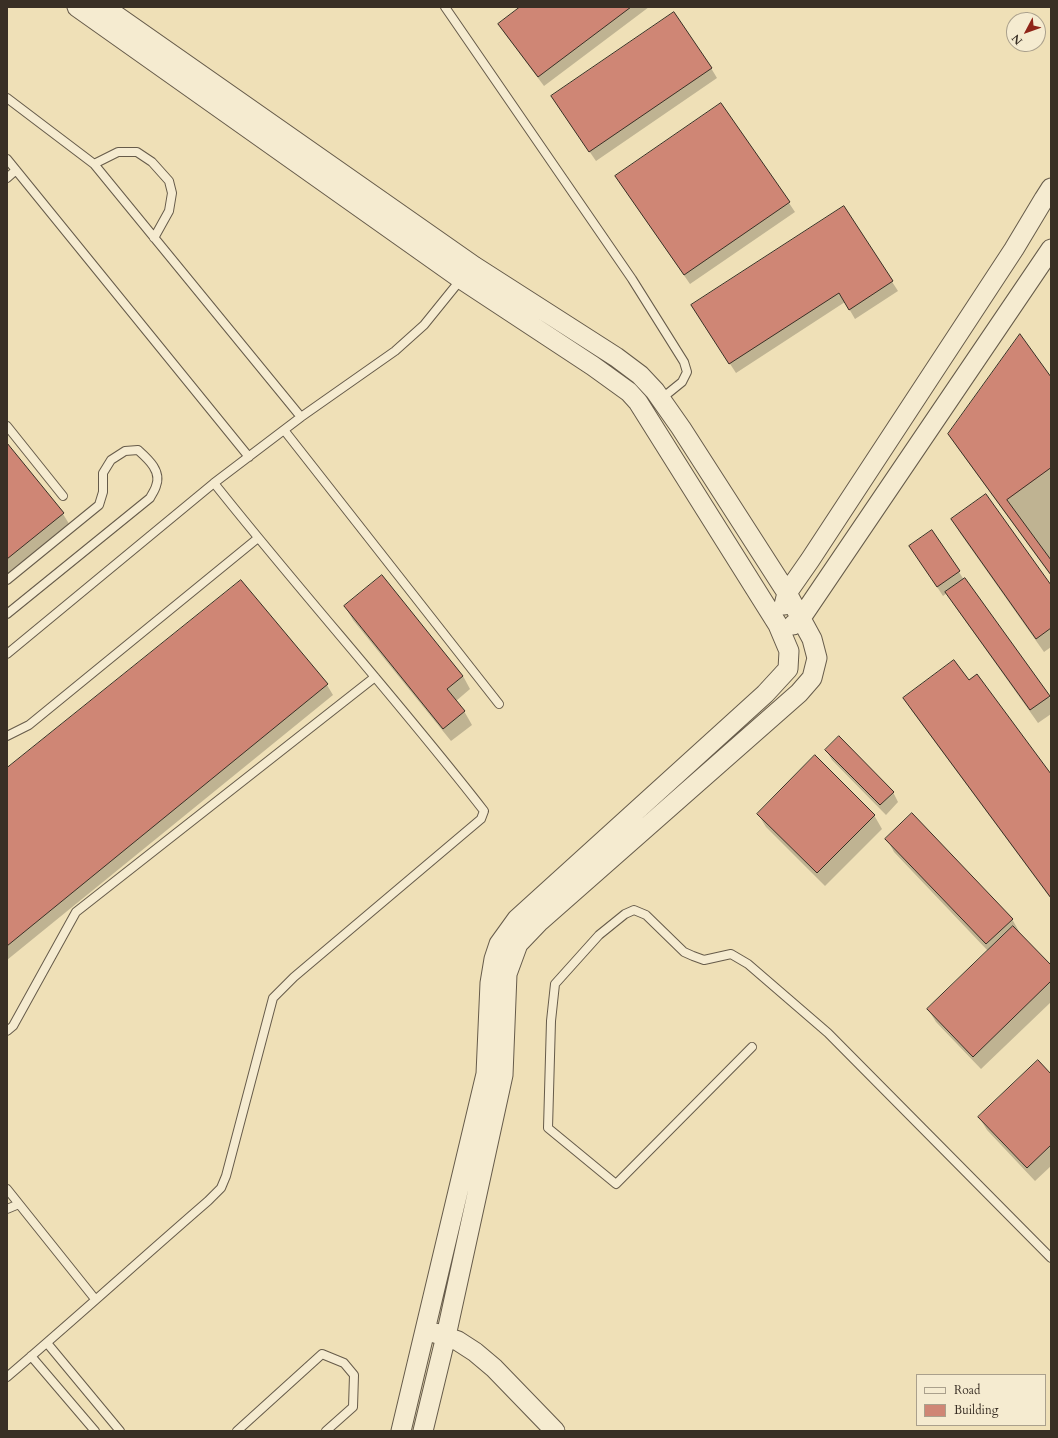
<!DOCTYPE html>
<style>
body{margin:0}
#map{position:relative;width:1058px;height:1438px;overflow:hidden;background:#efe0b7;font-family:Cardo,serif}
canvas{display:block}
.frame{position:absolute;inset:0;border:8px solid #392f25;pointer-events:none}
.legend{position:absolute;left:916px;top:1374px;width:130px;height:52px;box-sizing:border-box;background:#f5ebd0;border:1px solid #aaa08c;margin:0;padding:5px 7px;list-style:none;font-size:12px;color:#392f25}
.legend li{display:flex;align-items:center;gap:8px;height:20px}
.legend b{width:20px;border:1px solid #aaa08c}
.north{position:absolute;left:1006px;top:12px;width:40px;height:40px;box-sizing:border-box;background:#f5ebd0;border:1px solid #aaa08c;border-radius:50%;rotate:229deg;font-size:11px;font-weight:700;line-height:16px;text-align:center;color:#392f25}
.north::after{content:'';display:block;margin:auto;width:14px;height:18px;background:#8f2418;clip-path:polygon(50% 0,100% 100%,50% 72%,0 100%)}
</style>
<div id="map">
<canvas width="1058" height="1438"></canvas>
<div class="frame"></div>
<ul class="legend">
<li><b style="height:5px;background:#f5ebd0"></b>Road</li>
<li><b style="height:11px;background:#cf8675"></b>Building</li>
</ul>
<div class="north">N</div>
</div>
<script>
const c = document.querySelector('canvas').getContext('2d');
c.lineJoin = 'round';
function fill(path, color) {
  c.fillStyle = color;
  c.fill(path, 'evenodd');
}
function strokePath(path, color, width, dash) {
  c.strokeStyle = color;
  c.lineWidth = width;
  c.lineCap = dash ? 'butt' : 'round';
  c.setLineDash(dash || []);
  c.stroke(path);
}
fill(new Path2D(`
 M 522,7 L 649,7 L 544,86 L 505,34 L 499,24 Z
 M 711,68 L 717,78 L 596,161 L 558,106 Z
 M 622,186 L 789,203 L 795,212 L 690,284 Z
 M 844,207 L 898,291 L 855,319 L 845,302 L 736,373 L 698,315 Z
 M 1051,378 L 1051,576 L 957,447 L 949,434 Z
 M 7,445 L 63,514 L 71,527 L 7,578 Z
 M 952,519 L 1051,587 L 1051,647 L 1044,652 L 960,533 Z
 M 910,546 L 959,572 L 964,580 L 965,579 L 1049,697 L 1051,699 L 1051,714 L 1038,723 L 954,605 L 947,593 L 943,596 Z
 M 345,606 L 463,676 L 470,689 L 456,701 L 464,711 L 472,725 L 451,741 L 353,620 Z
 M 969,681 L 1051,776 L 1051,899 L 912,711 L 904,698 Z
 M 327,685 L 333,695 L 7,960 L 7,769 Z
 M 826,750 L 893,792 L 898,802 L 886,815 L 832,760 Z
 M 758,814 L 874,815 L 882,829 L 825,886 L 766,827 Z
 M 887,839 L 1012,919 L 1020,933 L 1019,934 L 1051,967 L 1051,1002 L 981,1069 L 936,1022 L 928,1009 L 988,951 L 894,852 Z
 M 1051,1075 L 1051,1166 L 1035,1181 L 987,1130 L 979,1117 Z`), '#0003');
const building = new Path2D(`
 M 520,7 L 631,7 L 538,77 L 498,24 Z
 M 674,12 L 712,68 L 589,152 L 551,96 Z
 M 721,103 L 790,202 L 684,275 L 615,176 Z
 M 844,206 L 893,281 L 849,310 L 839,293 L 729,364 L 691,305 Z
 M 1020,334 L 1051,377 L 1051,575 L 948,434 Z
 M 7,443 L 64,513 L 7,559 Z
 M 1051,468 L 1051,560 L 1007,500 Z
 M 986,494 L 1051,585 L 1051,628 L 1036,639 L 951,519 Z
 M 932,530 L 960,571 L 937,587 L 909,546 Z
 M 382,575 L 463,676 L 447,689 L 465,711 L 443,729 L 344,606 Z
 M 965,578 L 1050,696 L 1030,710 L 945,592 Z
 M 241,580 L 328,684 L 7,946 L 7,768 Z
 M 954,660 L 969,680 L 977,674 L 1051,774 L 1051,898 L 903,698 Z
 M 839,736 L 894,792 L 880,805 L 825,750 Z
 M 815,755 L 875,815 L 817,873 L 757,814 Z
 M 912,813 L 1013,919 L 986,944 L 885,839 Z
 M 1013,926 L 1051,965 L 1051,981 L 973,1057 L 927,1009 Z
 M 1038,1060 L 1051,1074 L 1051,1145 L 1027,1168 L 978,1117 Z`);
fill(building, '#cf8675');
strokePath(building, '#392f25', 1);
const service = new Path2D(`
 M 445,7 L 632,279 L 684,362 L 687,372 L 682,382 L 661,399
 M 7,98 L 94,164 L 301,417
 M 7,159 L 249,457
 M 94,164 L 118,152 L 137,152 L 152,162 L 169,181 L 172,193 L 169,211 L 154,238
 M 7,178 L 16,170
 M 7,426 L 63,496
 M 284,430 L 499,704
 M 7,580 L 99,505 L 103,492 L 103,473 L 111,460 L 125,451 L 138,450 C 148,459 162,471 156,486 C 155,490 152,494 150,498 L 7,614
 M 7,654 L 214,483 L 301,417 L 395,351 L 424,325 L 462,278
 M 7,736 L 29,725 L 258,538
 M 7,1031 L 13,1026 L 76,912 L 375,677
 M 752,1047 L 616,1184 L 548,1128 L 551,1021 L 555,984 L 599,935 L 625,914 L 634,910 L 646,915 L 684,952 L 693,956 L 704,960 L 731,954 L 748,964 L 828,1033 L 1051,1258
 M 7,1189 L 95,1299
 M 7,1209 L 19,1204
 M 47,1343 L 120,1431
 M 31,1356 L 95,1431
 M 7,1377 C 75,1319 141,1259 208,1201 L 221,1188 L 226,1176 L 273,998 L 294,977 L 481,819 L 484,811 C 397,699 302,594 214,483
 M 237,1431 L 322,1354 L 344,1363 L 354,1375 L 353,1407 L 326,1431`);
const tertiary = new Path2D(`
 M 77,7 L 461,279 L 593,366 L 629,392 L 638,402 L 778,625 L 789,651 L 788,669 L 765,694 L 517,919 L 499,944 L 494,959 L 490,983 L 486,1074 L 401,1431
 M 104,7 L 474,266 L 616,357 L 640,375 L 655,391 L 681,428 L 787,593 L 812,639 L 817,658 L 812,678 L 799,693 L 540,921 L 518,944 L 507,974 L 503,1075 L 446,1336 L 423,1431
 M 784,605 L 787,593 L 810,560 L 1014,249 L 1044,199 L 1051,188
 M 793,625 L 801,618 L 1051,249
 M 435,1333 L 458,1341 L 475,1352 L 494,1368 L 555,1431`);
strokePath(service, '#665b4a', 10);
strokePath(tertiary, '#665b4a', 21);
strokePath(service, '#f5ebd0', 8);
strokePath(tertiary, '#f5ebd0', 19);
</script>
